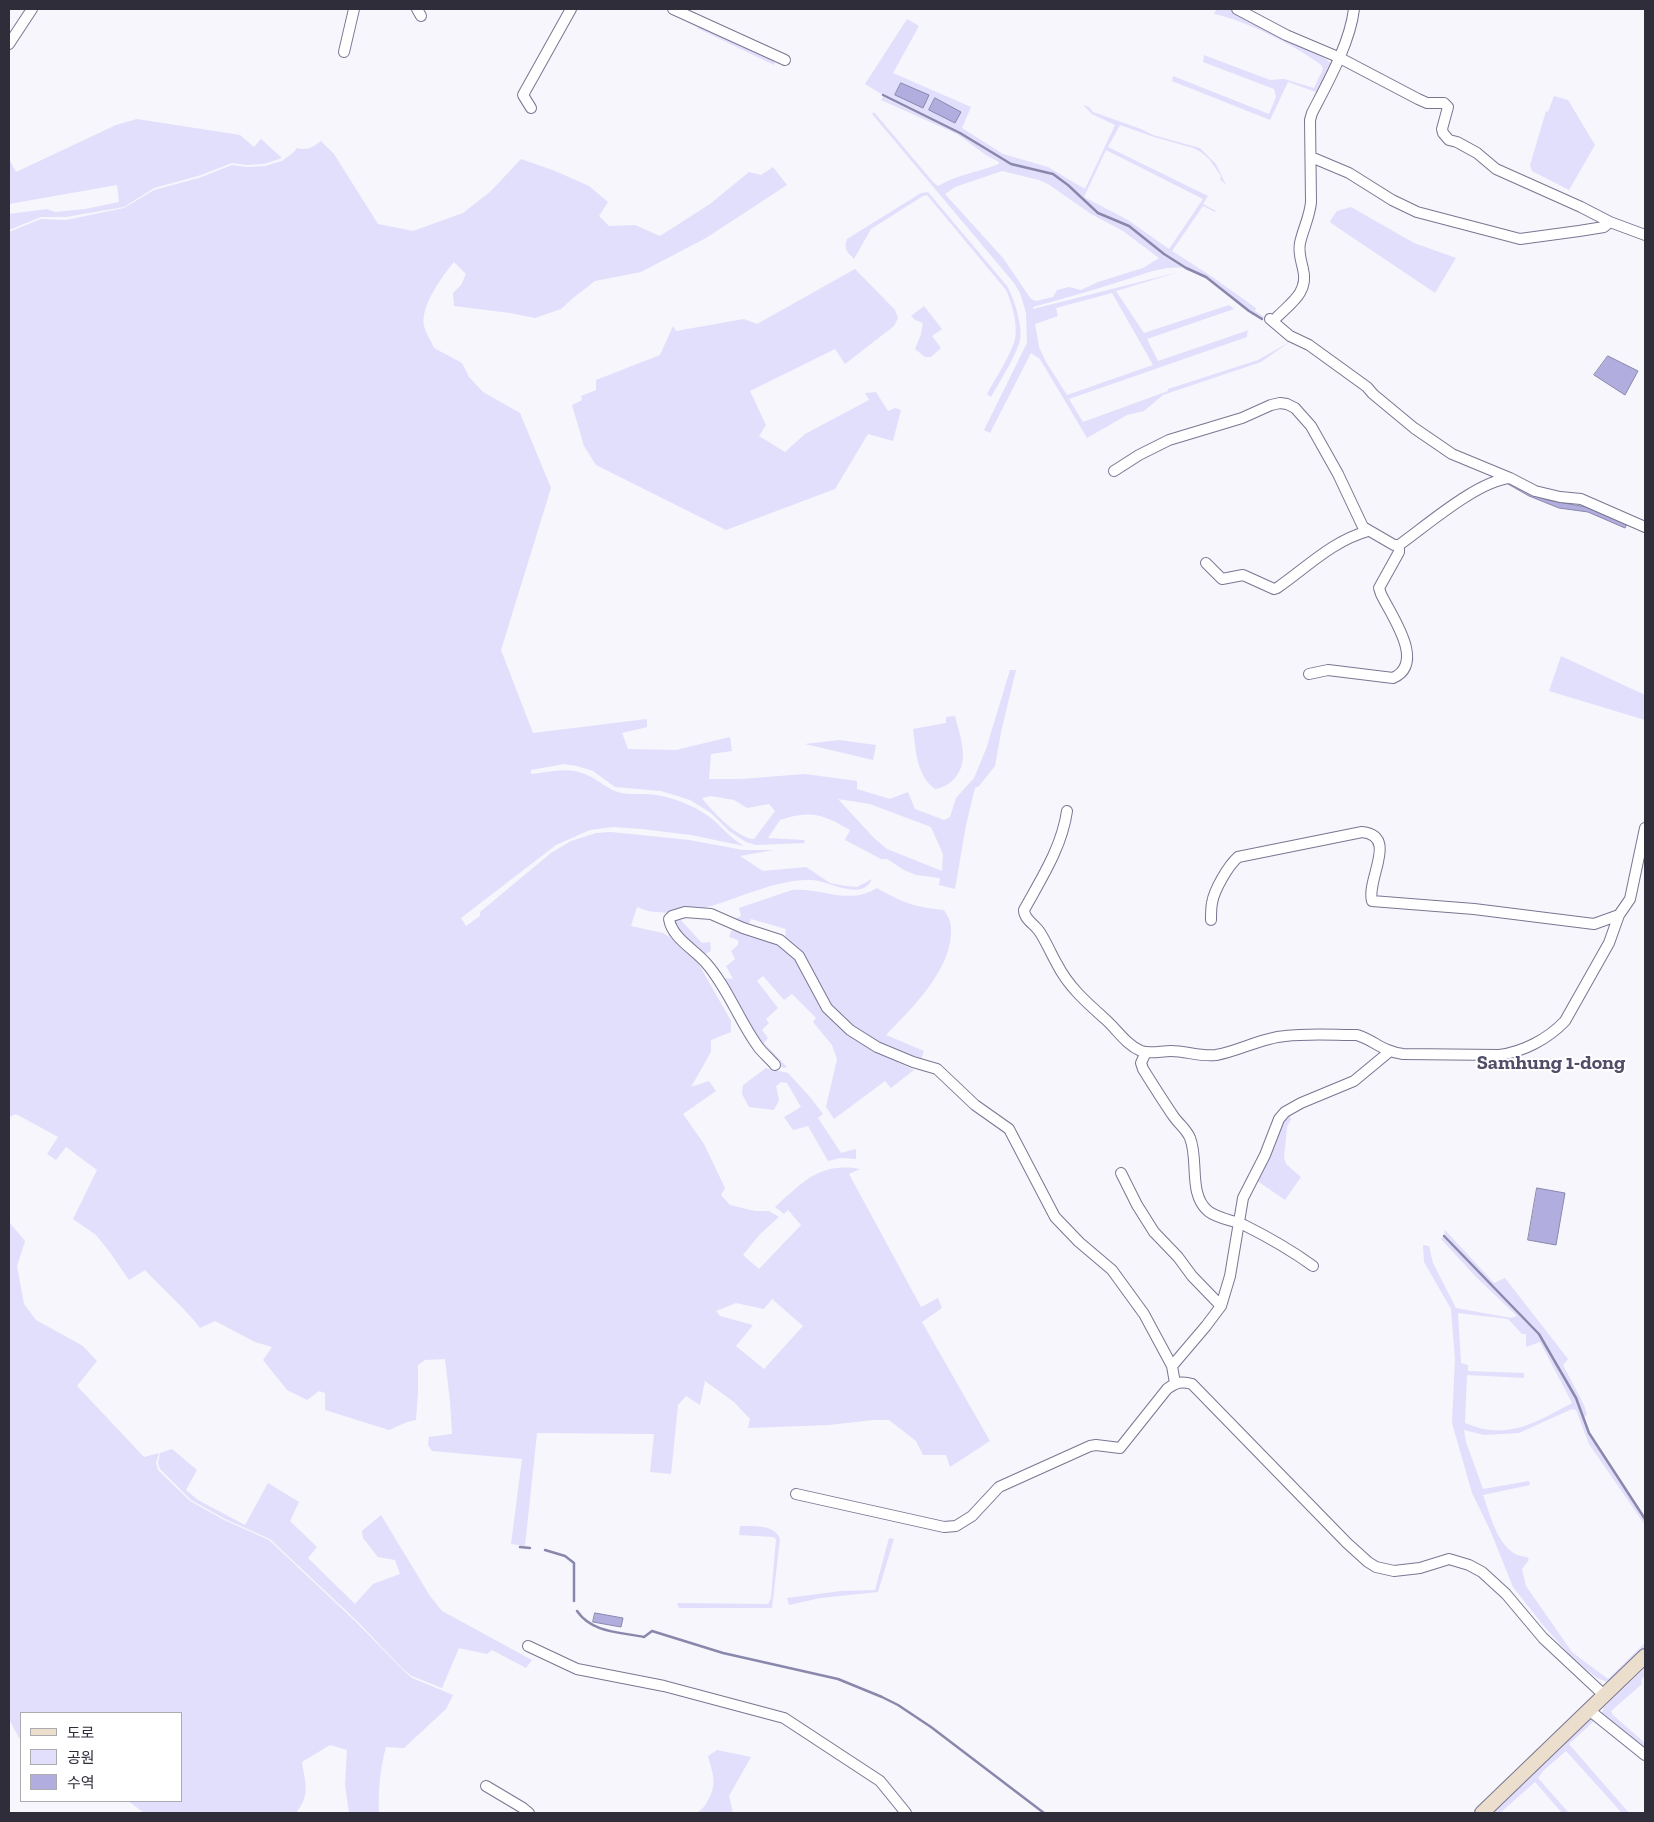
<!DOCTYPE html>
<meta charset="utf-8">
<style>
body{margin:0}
#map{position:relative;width:1654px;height:1822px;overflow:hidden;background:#f6f6fc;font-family:"Zilla Slab","Noto Sans KR",serif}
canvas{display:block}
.frame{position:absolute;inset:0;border:10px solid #2e2d39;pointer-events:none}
.legend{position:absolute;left:20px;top:1712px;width:162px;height:90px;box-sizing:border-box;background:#fff;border:1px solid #ababb0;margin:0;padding:6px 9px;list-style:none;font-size:15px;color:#2e2d39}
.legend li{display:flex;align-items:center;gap:10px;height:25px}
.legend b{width:25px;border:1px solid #ababb0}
</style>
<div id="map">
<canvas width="1654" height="1822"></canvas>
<div class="frame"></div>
<ul class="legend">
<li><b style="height:6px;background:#ecdecd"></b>도로</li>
<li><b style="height:14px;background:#e1dffc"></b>공원</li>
<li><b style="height:14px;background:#b1adde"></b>수역</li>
</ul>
</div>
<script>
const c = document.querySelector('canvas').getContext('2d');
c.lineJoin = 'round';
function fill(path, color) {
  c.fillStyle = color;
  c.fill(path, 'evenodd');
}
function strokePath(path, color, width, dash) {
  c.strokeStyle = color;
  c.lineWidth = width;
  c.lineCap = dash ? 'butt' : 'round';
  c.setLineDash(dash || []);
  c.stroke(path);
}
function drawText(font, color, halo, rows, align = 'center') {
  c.font = font + ' "Zilla Slab",serif';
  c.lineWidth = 4;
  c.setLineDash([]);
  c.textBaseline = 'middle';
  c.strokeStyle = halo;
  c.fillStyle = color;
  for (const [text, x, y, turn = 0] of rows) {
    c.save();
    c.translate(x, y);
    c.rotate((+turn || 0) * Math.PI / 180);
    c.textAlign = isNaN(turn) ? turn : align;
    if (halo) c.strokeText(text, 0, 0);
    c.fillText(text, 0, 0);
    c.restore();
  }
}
fill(new Path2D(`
 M 1217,9 L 1229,9 L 1323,57 L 1332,64 L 1316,92 L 1288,82 L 1270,120 L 1172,81 L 1173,76 L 1269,114 L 1276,97 L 1274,89 L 1203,62 L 1204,55 L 1270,80 L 1284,79 L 1314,88 L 1323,69 L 1321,65 C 1296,46 1245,20 1214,14 Z
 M 907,19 L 919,26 L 893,73 L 971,107 L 962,128 L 1003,154 L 1048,167 L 1085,189 L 1115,125 L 1092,114 L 1083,105 L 1089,107 L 1093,112 L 1141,129 L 1153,135 L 1200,148 L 1216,164 L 1226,185 L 1220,179 L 1221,176 L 1209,159 L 1201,152 L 1193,148 L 1154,137 L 1120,125 L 1108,147 L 1208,196 L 1203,204 L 1216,211 L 1215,212 L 1203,206 L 1172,251 L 1211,276 L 1256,308 L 1255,311 L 1264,317 L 1263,319 L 1249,311 L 1206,276 L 1186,268 L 1165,254 L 1129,225 L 1099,212 L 1069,184 L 1053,173 L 1011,163 L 960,133 L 883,95 L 865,84 ZM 1106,150 L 1203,199 L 1169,249 L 1128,220 L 1084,197 Z
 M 700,27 L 775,61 L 774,65 L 697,28 Z
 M 1554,96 L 1568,100 L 1595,145 L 1569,190 L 1532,171 L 1530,165 L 1546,111 L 1548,112 Z
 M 883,97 L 960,134 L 1005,162 L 1053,175 L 1068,186 L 1098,213 L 1129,227 L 1166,257 L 1183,268 C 1160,265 1138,277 1115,283 C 1088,292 1060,299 1033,307 L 1033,309 L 1179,272 L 1116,291 L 1144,333 L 1229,305 L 1234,309 L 1147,339 L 1158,361 L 1249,330 L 1247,333 L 1247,337 L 1069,399 L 1083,422 L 1168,391 L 1168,389 L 1258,360 L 1291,341 L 1261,362 L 1163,395 L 1144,411 L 1127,415 L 1087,438 L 1040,359 L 1031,353 L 990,433 L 984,430 L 1027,343 L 1026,313 L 1020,293 L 1014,283 L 872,114 L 874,112 L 933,182 L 938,186 C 956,175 979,172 999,164 L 999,162 L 986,155 L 957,134 L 881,100 ZM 1002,171 L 1039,180 L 1048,184 L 1091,214 L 1123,231 L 1159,258 L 1143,268 L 1098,282 L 1081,290 L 1069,287 L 1057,290 L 1053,297 L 1036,301 L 1031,299 L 1003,258 L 945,194 L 955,187 ZM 1112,293 L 1153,365 L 1067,395 L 1046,362 L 1039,347 L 1035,324 L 1058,316 L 1056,308 Z
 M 137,119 L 240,135 L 254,147 L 261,139 L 282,158 L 264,164 L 247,165 L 232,163 L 198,176 L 154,188 L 124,207 L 66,217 L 41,217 L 9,230 L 9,214 L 47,209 L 55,212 L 85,209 L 119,202 L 117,185 L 9,204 L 9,159 L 16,172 L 116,125 Z
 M 321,141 L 334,154 L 378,224 L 413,231 L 463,213 L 491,191 L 521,159 L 555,171 L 589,186 L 608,202 L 599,216 L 609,226 L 635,225 L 660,236 L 710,204 L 749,172 L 761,175 L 773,167 L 787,185 L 706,238 L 641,272 L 595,281 L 573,298 L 561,309 L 535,318 L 510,313 L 454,306 L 453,293 L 461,285 L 466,274 L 454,262 C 442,276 420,307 424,326 C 426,333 431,341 434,348 L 462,363 L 469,377 L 483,392 L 520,413 L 551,488 L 501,650 L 533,733 L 647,719 L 647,727 L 622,733 L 628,749 L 676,750 L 730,737 L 732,751 L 711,754 L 709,779 L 741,779 L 805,774 L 857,781 L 857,789 L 890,799 L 908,792 L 915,809 L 944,820 L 950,817 L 956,798 L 974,778 L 986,749 L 1010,670 L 1016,670 L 1001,732 L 995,766 L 979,786 L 975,788 L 966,825 L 955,889 L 939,885 L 940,878 L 916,875 L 904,870 L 887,859 L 881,859 L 845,840 L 850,830 C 822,814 812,810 780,820 L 768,838 L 804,840 L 805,843 L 756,845 L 746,842 L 729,831 L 711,813 L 690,800 L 661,791 L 615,787 L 593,771 L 577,766 L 564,764 L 531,770 L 531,774 C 550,772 568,766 587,775 C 599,780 608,790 621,793 C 632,795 644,793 656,795 C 671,797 689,804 702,812 C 718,821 728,837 744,846 L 691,835 L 642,829 L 613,827 L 590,830 L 556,845 L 461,918 L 466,926 L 480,916 L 480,912 L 551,853 L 571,841 L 596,833 L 611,832 L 689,840 L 743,850 L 774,850 L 740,856 L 763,871 L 806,867 L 830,883 L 846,886 L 857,887 L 872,879 C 862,902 829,881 812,880 C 807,880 799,880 793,881 C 747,888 704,918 656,912 C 649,912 643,909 637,907 L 631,926 L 663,933 L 679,943 L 697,961 L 731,1021 L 731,1032 L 711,1040 L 711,1052 L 691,1087 L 709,1081 L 716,1091 L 683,1114 L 704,1144 L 725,1188 L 721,1195 L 730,1205 L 755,1211 L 769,1211 L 779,1217 L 760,1234 L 743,1255 L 759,1269 L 801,1225 L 788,1210 L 784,1214 L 775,1207 C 803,1182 820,1162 860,1169 L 849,1174 L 921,1307 L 938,1298 L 942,1308 L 922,1322 L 990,1441 L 950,1467 L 946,1455 L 923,1455 L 916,1441 L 889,1420 L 873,1420 L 829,1425 L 748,1428 L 750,1419 L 734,1402 L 705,1381 L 700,1405 L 686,1396 L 678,1405 L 671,1474 L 650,1472 L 654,1434 L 537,1433 L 525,1546 L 511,1544 L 522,1459 L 432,1451 L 428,1445 L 429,1437 L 452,1434 L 450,1401 L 445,1359 L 425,1360 L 418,1365 L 418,1393 L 416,1420 L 407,1422 L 389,1430 L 325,1410 L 325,1393 L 319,1391 L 307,1400 L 287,1390 L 263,1360 L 272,1347 L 255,1342 L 215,1321 L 200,1328 C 184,1307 163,1290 145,1270 L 129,1280 L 109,1251 L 96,1235 L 73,1219 L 97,1170 L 66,1147 L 56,1160 L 47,1154 L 58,1137 L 16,1114 L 9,1117 L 9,232 L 41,219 L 66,220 L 124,208 L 154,190 L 199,178 L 232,165 L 247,167 L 265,166 L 282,161 L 294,152 L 297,148 C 307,151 313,147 321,141 ZM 711,796 L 734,800 L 747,808 L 769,804 L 775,811 L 754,839 C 738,839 711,810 702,798 ZM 838,799 L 870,804 L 931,827 L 943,854 L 942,871 L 887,849 L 874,838 ZM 772,1299 L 803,1326 L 764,1369 L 736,1346 L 753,1325 L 720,1316 L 716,1311 L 736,1303 L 764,1309 Z
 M 928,192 L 1007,286 C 1014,298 1023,326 1020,340 C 1017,354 999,383 991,397 L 987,394 C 995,379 1011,355 1015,339 C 1018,325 1012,303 1006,290 L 927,195 L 923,196 L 871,229 L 854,259 C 848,253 843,249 847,239 L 921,193 Z
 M 1351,207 L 1414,243 L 1456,258 L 1435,293 L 1331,223 L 1330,221 L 1337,211 Z
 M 855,269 L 895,310 L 898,318 L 894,326 L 845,364 L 835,349 L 750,391 L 766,425 L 759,436 L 785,452 L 805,434 L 869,400 L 865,393 L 876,392 L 888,411 L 895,408 L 901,410 L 893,441 L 868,434 L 835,489 L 726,530 L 596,465 L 584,446 L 572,405 L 582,400 L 581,396 L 596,390 L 596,380 L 660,355 L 673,326 L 676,331 L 744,319 L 757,324 Z
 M 924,306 L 942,329 L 932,336 L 941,348 L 931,357 L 925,357 L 915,349 L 921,334 L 923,323 L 915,320 L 911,316 Z
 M 1561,656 L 1645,695 L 1645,720 L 1549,691 Z
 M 955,716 C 958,728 963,743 963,756 C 963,772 951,787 935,789 C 916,775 916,750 913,729 L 946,723 L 946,717 Z
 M 839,740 L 876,745 L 873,760 L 805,744 Z
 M 877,888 C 903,903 914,907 944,910 C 947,915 951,921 951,928 C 953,969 912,1008 886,1035 L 924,1051 L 921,1059 C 889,1047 857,1039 834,1011 C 815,988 813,957 785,939 L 786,929 L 751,919 L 748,926 L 733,920 L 741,916 L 739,908 L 792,890 C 822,887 848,906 877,888 Z
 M 677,916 L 702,943 L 710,942 L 711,951 L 705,954 L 699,952 L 675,928 L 673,918 Z
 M 738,929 L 781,944 L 793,953 L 824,1009 L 899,1063 L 914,1070 L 891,1088 L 885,1081 L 834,1119 L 826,1107 L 837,1059 L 832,1045 L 813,1022 L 816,1018 L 792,994 L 784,1000 L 763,976 L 757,981 L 778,1008 L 766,1019 L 769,1023 L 762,1030 L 768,1038 L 764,1043 L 787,1067 L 783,1068 L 765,1050 L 726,984 L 723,978 L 733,979 L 726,966 L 735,959 L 731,951 L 738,945 L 738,940 L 729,937 L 731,931 Z
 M 766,1068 L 788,1073 L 810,1097 L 823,1114 L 818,1118 L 841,1153 L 856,1149 L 856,1159 L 840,1158 L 828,1161 L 808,1126 L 793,1130 L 784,1117 L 801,1107 L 787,1083 L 781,1082 L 776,1086 L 779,1100 L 774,1110 L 749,1107 L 742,1094 L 743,1085 Z
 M 1289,1114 L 1291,1119 L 1287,1127 L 1284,1158 L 1286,1164 L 1301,1177 L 1285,1200 L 1256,1180 L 1279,1124 Z
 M 9,1222 L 25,1241 L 17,1266 L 24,1304 L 36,1320 L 83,1346 L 97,1361 L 77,1386 L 144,1457 L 159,1453 L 156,1463 L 158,1470 L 190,1501 L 224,1520 L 269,1540 L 356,1622 L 403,1670 L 412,1678 L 453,1695 L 446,1709 L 404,1748 L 386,1747 C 380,1769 378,1791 379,1813 L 349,1813 L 345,1785 L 347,1750 L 330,1745 L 302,1762 C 305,1784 311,1794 296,1813 L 142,1813 L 143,1812 L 128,1801 L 181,1801 L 181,1713 L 21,1713 L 21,1739 L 19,1738 L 9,1719 Z
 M 1445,1230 L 1494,1283 L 1505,1278 L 1568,1359 L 1563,1365 L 1584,1405 L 1587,1414 L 1583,1419 L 1578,1403 L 1563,1372 L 1540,1333 L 1444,1236 Z
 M 1443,1237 L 1539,1334 L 1575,1398 L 1588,1433 L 1645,1520 L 1645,1525 L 1589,1444 L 1576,1410 L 1572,1409 L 1519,1433 L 1484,1435 L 1464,1430 L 1466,1442 L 1483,1489 L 1529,1481 L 1530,1485 L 1483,1495 C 1491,1516 1499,1556 1527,1557 L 1529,1560 L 1522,1569 L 1526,1586 L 1572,1652 L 1608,1679 L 1645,1643 L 1645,1649 L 1612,1680 L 1607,1682 L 1597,1678 L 1574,1660 L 1543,1625 L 1513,1587 L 1490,1530 L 1472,1493 L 1452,1423 L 1455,1359 L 1451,1309 L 1424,1262 L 1423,1245 L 1429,1246 L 1433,1263 L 1456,1308 L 1511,1318 L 1517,1316 L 1476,1277 L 1441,1239 ZM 1458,1313 L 1508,1319 L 1522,1334 L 1526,1334 L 1526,1347 L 1540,1342 L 1572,1403 C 1534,1423 1508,1441 1465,1423 L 1467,1375 L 1524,1378 L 1524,1373 L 1468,1371 L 1468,1365 L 1461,1363 Z
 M 172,1449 L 197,1470 L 186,1490 L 198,1500 L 245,1525 L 268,1483 L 299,1502 L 290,1521 L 317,1547 L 308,1558 L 355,1604 L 373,1584 L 400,1574 L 395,1560 L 378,1557 L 363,1538 L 362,1531 L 381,1515 L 430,1596 L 442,1611 L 532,1660 L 526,1668 L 492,1650 L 487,1654 L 459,1648 L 442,1688 L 412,1676 L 403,1669 L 357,1621 L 270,1539 L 225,1519 L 191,1500 L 160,1469 L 158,1463 L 160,1453 Z
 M 740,1526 C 753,1526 775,1524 780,1539 L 772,1608 L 679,1608 L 677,1603 L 768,1604 L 771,1598 L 776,1539 L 773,1537 L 739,1535 Z
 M 889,1538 L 894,1539 L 878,1592 L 820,1598 L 789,1605 L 787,1598 L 841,1591 L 875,1590 Z
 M 1645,1668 L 1645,1675 L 1641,1680 L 1642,1684 L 1611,1711 L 1613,1715 L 1645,1743 L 1645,1748 L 1602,1713 L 1604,1707 Z
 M 1594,1717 L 1603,1724 L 1600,1726 L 1594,1721 L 1569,1744 L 1629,1813 L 1622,1813 L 1566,1751 L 1543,1771 L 1538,1778 L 1569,1813 L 1562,1813 L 1535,1782 L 1500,1813 L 1493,1813 L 1492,1812 L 1587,1722 Z
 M 717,1750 L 751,1757 L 729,1796 L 733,1813 L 696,1813 C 702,1810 704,1807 707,1802 C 718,1784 713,1775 708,1756 Z`), '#e1dffc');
const water = new Path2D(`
 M 901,83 L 929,95 L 923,108 L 895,95 Z
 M 935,98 L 961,112 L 955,123 L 929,110 Z
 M 1608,356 L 1638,371 L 1625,395 L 1594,375 Z
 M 1511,483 L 1547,500 L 1586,507 L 1627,524 L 1625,528 L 1588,512 L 1559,508 L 1529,496 L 1508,484 Z
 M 1537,1188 L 1565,1193 L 1556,1245 L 1528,1240 Z
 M 595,1613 L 623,1618 L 621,1627 L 593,1622 Z`);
fill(water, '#b1adde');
strokePath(water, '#8a87ac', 1);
strokePath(new Path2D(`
 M 883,95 L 960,133 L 1011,164 L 1053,174 L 1068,185 L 1098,213 L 1129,226 L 1164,254 L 1186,268 L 1206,277 L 1249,311 L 1262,319
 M 1444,1236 L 1539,1334 L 1576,1398 L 1589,1433 L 1645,1519
 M 520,1547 L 530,1548
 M 545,1550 L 565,1556 L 574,1563 L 574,1601
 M 577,1611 C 592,1633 620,1632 644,1637 L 652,1631 L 723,1653 L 838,1679 L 882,1697 L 898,1705 L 931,1727 L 1044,1813`), '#8a87ac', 2.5);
const street = new Path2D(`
 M 417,9 L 421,16
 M 673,9 L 785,60
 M 1237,9 L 1286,35 L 1338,57 L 1418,99 L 1427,103 L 1444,103 L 1448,107 L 1442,129 L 1443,133 L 1449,140 L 1457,142 L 1477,153 L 1496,169 L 1581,207 L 1610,222 L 1645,235
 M 9,44 L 32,9
 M 344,52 L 354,9
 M 531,108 L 523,95 L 571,9
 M 1311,157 L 1349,173 L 1392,200 L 1417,212 L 1520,239 L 1579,231 L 1604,227 L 1610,222
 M 1277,317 C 1291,303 1309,292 1303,269 C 1301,260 1298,252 1300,243 C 1303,229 1310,216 1311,202 L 1310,120 L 1312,113 C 1328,82 1350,43 1354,9
 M 1270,319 L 1290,336 L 1309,345 L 1367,387 L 1373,394 L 1414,428 L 1452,454 L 1510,478
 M 1114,471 L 1139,455 L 1169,440 L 1242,418 L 1271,405 L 1280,403 L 1287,404 L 1295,408 L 1311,426 L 1338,474 L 1363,527 L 1394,545 L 1399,545 C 1426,526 1477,481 1510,478 L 1535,491 L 1560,497 L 1581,499 L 1645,527
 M 1206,563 L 1222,579 L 1243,575 L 1274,589 L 1277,588 C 1306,568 1332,541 1368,531
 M 1309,674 L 1328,670 L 1393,678 C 1427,663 1390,614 1381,594 L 1379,588 L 1399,552 L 1399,545
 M 1067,811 C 1062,847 1041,879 1024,910 C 1024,919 1034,924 1039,931 C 1046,941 1051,954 1057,964 C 1068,986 1086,1002 1104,1018 C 1116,1028 1125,1044 1141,1051 C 1150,1054 1161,1051 1171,1051 C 1186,1051 1201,1057 1216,1055 C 1239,1051 1261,1038 1285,1036 C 1309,1033 1334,1035 1357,1035 C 1376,1041 1381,1051 1403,1054 L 1499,1055 C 1523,1052 1548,1039 1565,1021 L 1609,943 L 1619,915 L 1630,899 L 1645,828
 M 1211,920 C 1211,914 1211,908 1212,903 C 1214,890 1228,866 1238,857 L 1362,832 C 1399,836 1366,879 1372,901 L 1474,909 L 1594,924 L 1619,915
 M 1146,1052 L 1141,1063 L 1143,1069 C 1153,1085 1163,1101 1174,1117 C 1179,1124 1187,1130 1190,1138 C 1199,1160 1188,1194 1208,1211 C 1218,1219 1233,1220 1244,1225 C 1268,1237 1291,1250 1313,1266
 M 775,1065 C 770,1059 764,1054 759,1048 C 739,1021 728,988 706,963 C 694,949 672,938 669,919 L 672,916 L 685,912 L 711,914 L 743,928 L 780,940 L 799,956 L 827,1008 L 850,1030 L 877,1047 L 913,1062 L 937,1069 L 975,1105 L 1009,1129 L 1055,1217 L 1079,1242 L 1112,1270 L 1144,1314 L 1172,1366 L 1175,1383
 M 1121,1173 L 1137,1205 L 1154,1232 L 1178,1257 L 1192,1276 L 1221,1306
 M 1172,1366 L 1206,1326 L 1221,1306 L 1230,1276 L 1243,1198 L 1265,1155 L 1279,1119 L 1285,1112 L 1301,1103 L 1354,1081 L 1389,1052
 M 796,1494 L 944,1527 L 956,1526 L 972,1516 L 999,1487 L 1090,1446 L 1096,1445 L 1120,1448 L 1167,1389 C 1176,1382 1182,1381 1192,1384 L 1347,1543 L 1368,1562 L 1376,1567 L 1394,1571 L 1420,1568 L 1449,1559 L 1469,1565 L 1482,1572 L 1506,1594 L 1543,1638 L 1604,1695
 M 528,1646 L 577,1669 L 664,1686 L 784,1718 L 880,1781 L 906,1813
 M 1589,1710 L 1645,1755
 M 486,1786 L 523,1808 L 529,1813`);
const secondary = new Path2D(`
 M 1482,1813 L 1645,1656`);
strokePath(street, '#797692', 12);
strokePath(secondary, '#797692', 16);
strokePath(street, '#fff', 10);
strokePath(secondary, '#ecdecd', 14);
drawText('bold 20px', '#504e68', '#fff', [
 ["Samhung 1-dong",1551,1063]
]);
</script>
